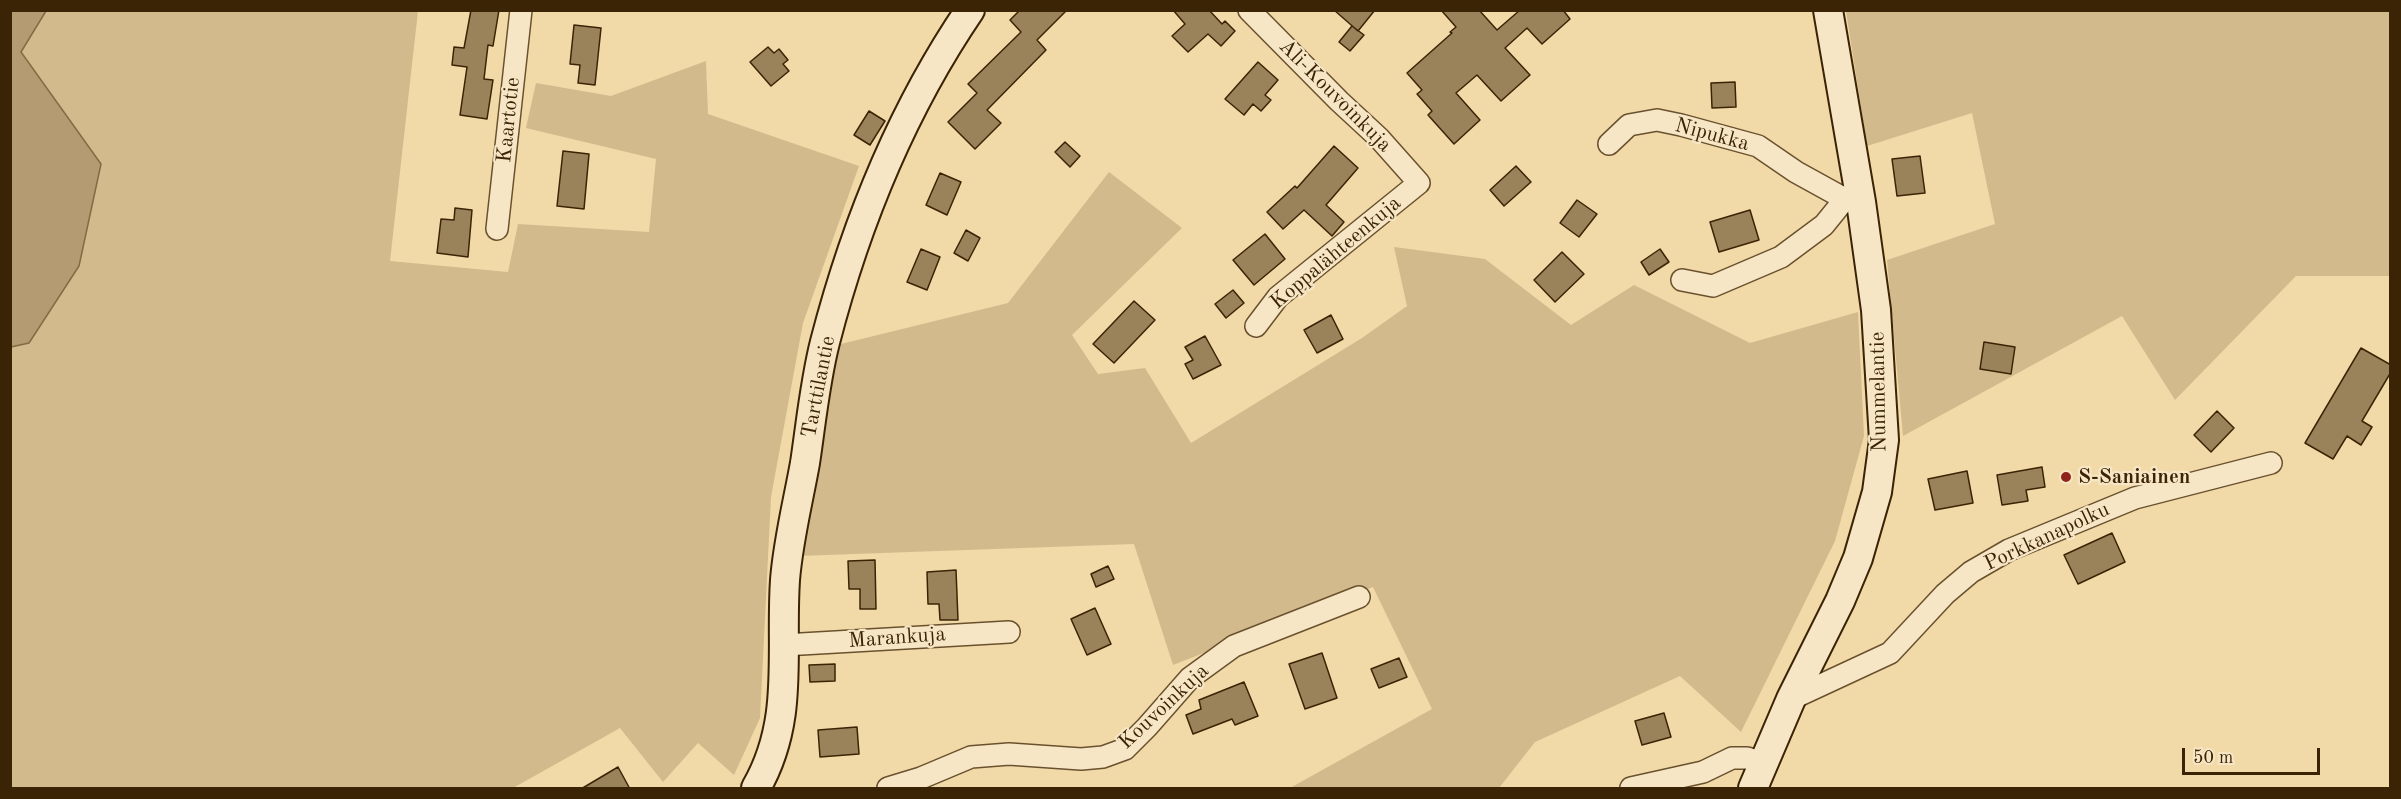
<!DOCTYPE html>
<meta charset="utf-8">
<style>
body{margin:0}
#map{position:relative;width:2401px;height:799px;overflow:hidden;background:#f2d9a8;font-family:"Old Standard TT",serif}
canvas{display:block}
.frame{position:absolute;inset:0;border:12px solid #3b2405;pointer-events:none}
.scale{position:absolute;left:2182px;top:748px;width:138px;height:27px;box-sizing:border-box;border:3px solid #3b2405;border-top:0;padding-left:8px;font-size:18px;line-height:21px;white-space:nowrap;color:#3b2405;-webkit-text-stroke:4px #f7e6c6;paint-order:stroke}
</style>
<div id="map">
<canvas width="2401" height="799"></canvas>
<div class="frame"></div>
<div class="scale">50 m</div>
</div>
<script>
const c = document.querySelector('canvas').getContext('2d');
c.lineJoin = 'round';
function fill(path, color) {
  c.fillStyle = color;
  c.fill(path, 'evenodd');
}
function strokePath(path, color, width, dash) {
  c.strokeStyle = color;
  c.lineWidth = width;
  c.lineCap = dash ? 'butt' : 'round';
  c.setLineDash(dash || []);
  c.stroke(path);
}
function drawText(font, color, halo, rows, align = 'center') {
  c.font = font + ' "Old Standard TT",serif';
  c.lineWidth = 4.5;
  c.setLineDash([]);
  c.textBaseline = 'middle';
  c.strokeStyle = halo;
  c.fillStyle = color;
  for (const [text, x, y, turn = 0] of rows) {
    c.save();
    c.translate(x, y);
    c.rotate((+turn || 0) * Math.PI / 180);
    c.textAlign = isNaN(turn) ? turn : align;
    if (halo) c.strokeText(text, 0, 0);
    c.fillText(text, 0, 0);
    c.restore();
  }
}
fill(new Path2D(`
 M 46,11 L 418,11 L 390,261 L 508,272 L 518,224 L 649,232 L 656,159 L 526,128 L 536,83 L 611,96 L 706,61 L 708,114 L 859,166 L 803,323 L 771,497 L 760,718 L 734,775 L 698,743 L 663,782 L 620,728 L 513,788 L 11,788 L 10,347 L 29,343 L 101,165 L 21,52 Z
 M 1846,11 L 2390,11 L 2390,276 L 2296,276 L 2175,400 L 2122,316 L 1903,436 L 1887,260 L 1995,224 L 1972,113 L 1867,146 Z
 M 1109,172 L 1182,228 L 1072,335 L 1098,374 L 1145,368 L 1191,443 L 1362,338 L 1407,306 L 1394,247 L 1485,259 L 1571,325 L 1634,285 L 1750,343 L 1858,312 L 1864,436 L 1835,541 L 1741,732 L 1680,676 L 1535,742 L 1499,788 L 1290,788 L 1432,709 L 1373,587 L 1173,665 L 1134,544 L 798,556 L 837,345 L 1008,303 Z`), '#d3ba8c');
const water = new Path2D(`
 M 10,11 L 46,11 L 21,52 L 101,164 L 79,266 L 29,343 L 11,347 Z`);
fill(water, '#b49b71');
strokePath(water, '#846b46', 1.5);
const building = new Path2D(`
 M 471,10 L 499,10 L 493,46 L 488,45 L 484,79 L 493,80 L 487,119 L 460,115 L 467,67 L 452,65 L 454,47 L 464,48 Z
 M 1020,10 L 1067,10 L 1037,40 L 1046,50 L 987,110 L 1001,123 L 975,149 L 948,122 L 977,93 L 968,84 L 1021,32 L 1010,20 Z
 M 1173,10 L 1209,10 L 1222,24 L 1225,21 L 1235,31 L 1221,46 L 1208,34 L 1188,52 L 1172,36 L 1185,24 Z
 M 1334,10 L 1375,10 L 1358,31 Z
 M 1441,10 L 1479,10 L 1497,30 L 1520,10 L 1563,10 L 1570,19 L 1542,44 L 1527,28 L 1505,48 L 1530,75 L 1501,101 L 1477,75 L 1456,93 L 1480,120 L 1454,144 L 1428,115 L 1432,111 L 1417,94 L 1422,90 L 1407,73 L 1452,33 L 1450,32 L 1456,27 Z
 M 574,25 L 601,28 L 595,85 L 578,83 L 580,65 L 570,64 Z
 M 1352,26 L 1364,35 L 1350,51 L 1339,42 Z
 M 768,47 L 774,53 L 779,49 L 788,60 L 783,64 L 789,71 L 771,86 L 750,62 Z
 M 1258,62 L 1278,80 L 1265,95 L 1271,100 L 1261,111 L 1253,104 L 1244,115 L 1225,99 Z
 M 1735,82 L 1736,107 L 1712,108 L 1711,83 Z
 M 869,111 L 885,121 L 870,145 L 854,135 Z
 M 1065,142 L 1080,156 L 1070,167 L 1055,152 Z
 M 1334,146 L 1358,168 L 1326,205 L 1344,222 L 1332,236 L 1304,210 L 1283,229 L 1267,212 L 1295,186 L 1297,188 Z
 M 563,151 L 589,154 L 584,209 L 557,206 Z
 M 1920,156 L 1925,193 L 1897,196 L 1892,159 Z
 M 1516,166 L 1531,182 L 1504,206 L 1490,190 Z
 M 940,173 L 961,182 L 947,215 L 926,205 Z
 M 1577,200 L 1597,214 L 1579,237 L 1560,223 Z
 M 455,208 L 472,210 L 468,257 L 437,253 L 441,219 L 454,220 Z
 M 1750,210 L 1759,240 L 1719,252 L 1710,222 Z
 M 966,230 L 980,238 L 968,261 L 954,253 Z
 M 1265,234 L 1285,259 L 1254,285 L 1233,260 Z
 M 921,249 L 940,257 L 927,290 L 907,282 Z
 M 1660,249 L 1669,262 L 1649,275 L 1641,262 Z
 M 1562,252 L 1584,274 L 1555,302 L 1534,280 Z
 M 1233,290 L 1244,303 L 1226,318 L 1215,304 Z
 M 1134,301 L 1155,320 L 1114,363 L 1093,344 Z
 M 1331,315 L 1343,339 L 1317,353 L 1304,330 Z
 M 1205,336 L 1221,365 L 1193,379 L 1185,364 L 1193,360 L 1185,347 Z
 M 1984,342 L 2015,347 L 2011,374 L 1980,369 Z
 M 2361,348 L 2391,365 L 2391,372 L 2362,421 L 2372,427 L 2361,445 L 2347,436 L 2333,459 L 2305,443 Z
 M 2217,411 L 2234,428 L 2211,452 L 2194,435 Z
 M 2042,467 L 2045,487 L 2026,490 L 2028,501 L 2002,505 L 1997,475 Z
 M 1967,471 L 1973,503 L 1935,510 L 1928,479 Z
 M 2112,533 L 2125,562 L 2078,584 L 2064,555 Z
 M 875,560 L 876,609 L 860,609 L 860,589 L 849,589 L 848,561 Z
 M 1108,566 L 1114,579 L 1096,587 L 1091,574 Z
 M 956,570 L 958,620 L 940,620 L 939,604 L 928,604 L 927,572 Z
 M 1095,608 L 1111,644 L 1087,655 L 1071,619 Z
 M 1322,653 L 1337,698 L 1305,709 L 1289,664 Z
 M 1399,658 L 1407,677 L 1379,688 L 1371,669 Z
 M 835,664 L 835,681 L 810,682 L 809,665 Z
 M 1244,682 L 1258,716 L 1235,725 L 1232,719 L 1193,734 L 1186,715 L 1201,709 L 1199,700 Z
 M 1664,713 L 1671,737 L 1642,745 L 1635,721 Z
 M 857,727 L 859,754 L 820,757 L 818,730 Z
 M 618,767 L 630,789 L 581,789 Z`);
fill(building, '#9a825a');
strokePath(building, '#3b2405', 1.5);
const street = new Path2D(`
 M 1249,10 L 1339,101 L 1379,138 L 1419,183 L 1278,297 L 1256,326
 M 1609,144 L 1629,125 L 1657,120 L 1681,125 L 1758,146 L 1796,172 L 1845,199 L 1861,202
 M 497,229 L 521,10
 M 1682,280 L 1713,286 L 1781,257 L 1824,225 L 1845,199
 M 784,645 L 1009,632
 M 1791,699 L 1890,653 L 1945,594 L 1971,572 L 2009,550 L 2135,498 L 2271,463
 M 888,788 L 921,778 L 971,757 L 1009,754 L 1081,759 L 1103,757 L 1125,749 L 1147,727 L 1190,678 L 1234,646 L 1359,597
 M 1631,788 L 1703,772 L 1732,758 L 1747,758 L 1762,763`);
const secondary = new Path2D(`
 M 756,788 C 795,720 780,654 785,580 C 788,541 798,502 805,463 C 811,423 815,381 825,342 C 855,226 902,110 970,10
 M 1753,788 L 1791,699 L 1840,601 L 1858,558 L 1877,492 L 1884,440 L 1876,310 L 1861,202 L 1828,10`);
strokePath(street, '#69512e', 24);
strokePath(secondary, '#3b2405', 32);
strokePath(street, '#f7e6c6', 21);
strokePath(secondary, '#f7e6c6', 28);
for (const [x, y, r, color] of [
 [2066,477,6,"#8f2418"]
]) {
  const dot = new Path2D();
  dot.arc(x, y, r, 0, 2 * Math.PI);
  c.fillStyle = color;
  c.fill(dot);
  strokePath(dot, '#f7e6c6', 2);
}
drawText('21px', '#3b2405', '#f7e6c6', [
 ["Ali-Kouvoinkuja",1335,96,45],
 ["Kaartotie",509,120,-84],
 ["Nipukka",1712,135,15],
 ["Koppalähteenkuja",1336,253,-40],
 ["Tarttilantie",819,387,-79],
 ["Nummelantie",1879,392,-91],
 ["Porkkanapolku",2047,537,-25],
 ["Marankuja",897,638,-4],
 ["Kouvoinkuja",1164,707,-43]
]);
drawText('bold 21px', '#3b2405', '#f7e6c6', [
 ["S-Saniainen",2078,477]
], 'left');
</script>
